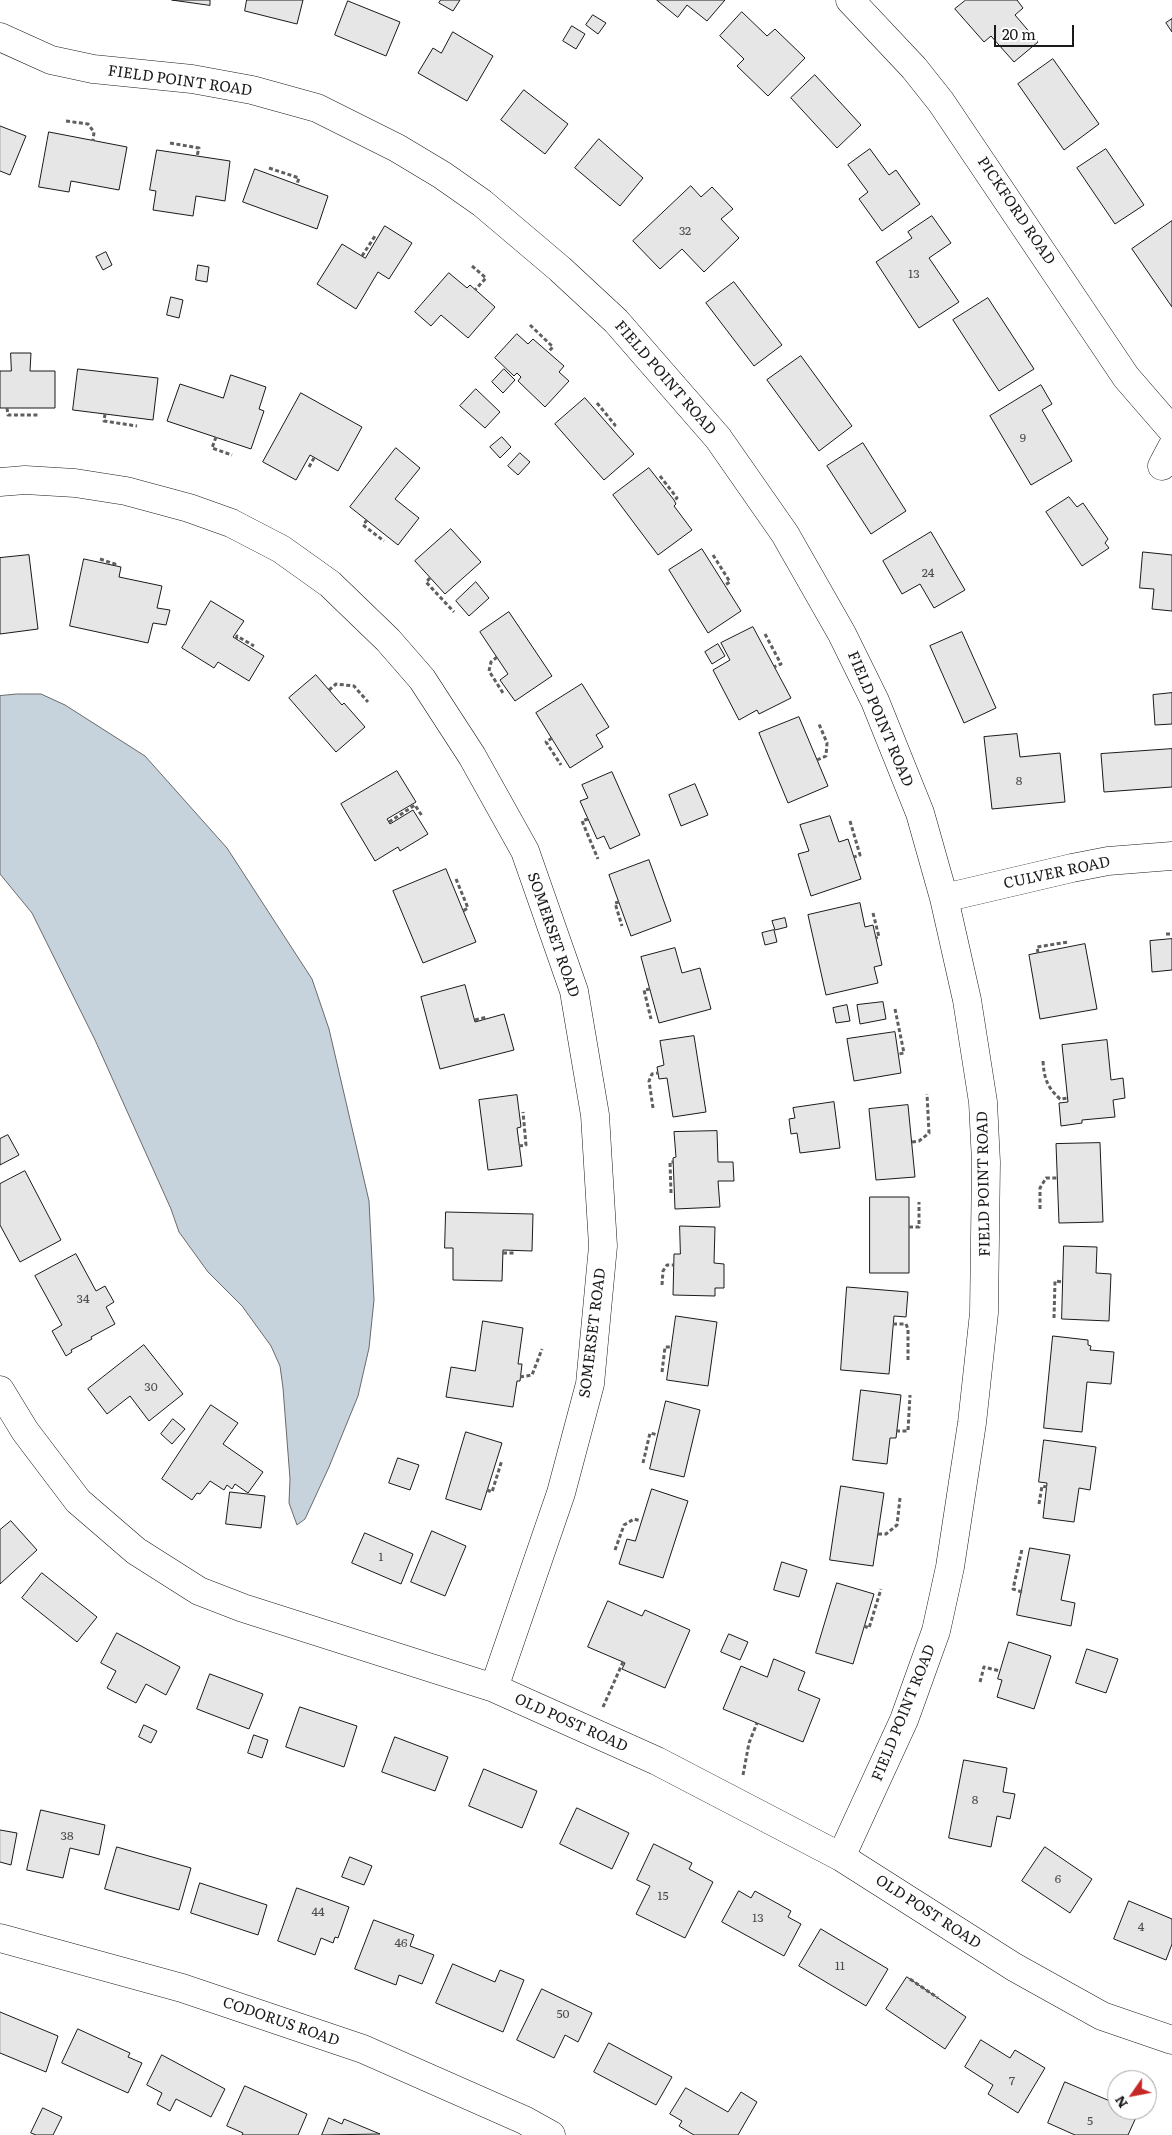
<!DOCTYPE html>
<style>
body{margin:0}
#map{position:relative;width:1172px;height:2135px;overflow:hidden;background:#fff;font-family:Literata,serif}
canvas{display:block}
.north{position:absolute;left:1107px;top:2070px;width:50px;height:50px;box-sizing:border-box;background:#fff;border:1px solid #a3a3a3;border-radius:50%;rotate:237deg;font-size:14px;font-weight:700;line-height:20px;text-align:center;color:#1a1a1a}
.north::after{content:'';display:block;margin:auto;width:18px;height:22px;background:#c62828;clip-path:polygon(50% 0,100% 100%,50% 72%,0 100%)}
.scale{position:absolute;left:994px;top:25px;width:80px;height:22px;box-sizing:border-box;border:2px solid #1a1a1a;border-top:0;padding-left:6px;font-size:15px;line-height:18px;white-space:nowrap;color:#1a1a1a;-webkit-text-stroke:4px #fff;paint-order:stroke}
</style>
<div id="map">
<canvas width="1172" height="2135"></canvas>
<div class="north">N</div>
<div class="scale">20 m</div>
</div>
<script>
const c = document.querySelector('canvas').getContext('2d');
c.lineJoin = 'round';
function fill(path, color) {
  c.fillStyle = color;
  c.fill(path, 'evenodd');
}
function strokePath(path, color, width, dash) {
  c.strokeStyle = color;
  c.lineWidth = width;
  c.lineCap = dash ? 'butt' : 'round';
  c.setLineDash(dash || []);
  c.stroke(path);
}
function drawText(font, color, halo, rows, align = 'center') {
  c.font = font + ' Literata,serif';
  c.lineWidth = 4;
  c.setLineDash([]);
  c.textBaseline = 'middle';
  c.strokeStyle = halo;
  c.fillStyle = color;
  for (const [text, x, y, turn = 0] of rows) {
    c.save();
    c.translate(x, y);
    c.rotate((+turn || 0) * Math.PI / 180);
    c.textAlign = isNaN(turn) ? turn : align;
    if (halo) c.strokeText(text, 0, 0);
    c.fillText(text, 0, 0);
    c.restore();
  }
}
const water = new Path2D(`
 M 17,694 L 41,694 L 65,705 L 145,756 L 227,848 L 312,979 L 329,1029 L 369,1201 L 374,1300 L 369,1348 L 358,1396 L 329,1467 L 305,1519 L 297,1525 L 289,1503 L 290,1479 L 283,1388 L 280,1366 L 271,1346 L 242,1306 L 208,1272 L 179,1232 L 171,1209 L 95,1040 L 32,913 L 0,874 L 0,696 Z`);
fill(water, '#c6d2dc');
strokePath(water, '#6a6a6a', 1);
const building = new Path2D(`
 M 172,0 L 210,0 L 210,5 Z
 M 247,0 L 303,0 L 297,24 L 245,11 Z
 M 441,0 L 460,0 L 453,11 L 439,3 Z
 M 657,0 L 725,0 L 707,21 L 687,5 L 678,17 Z
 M 966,0 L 1017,0 L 1023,8 L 1015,15 L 1038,42 L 1014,62 L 991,36 L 984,42 L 955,9 Z
 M 348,1 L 400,22 L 386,56 L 335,35 Z
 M 742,12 L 767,36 L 775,29 L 805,58 L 768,96 L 737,66 L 744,59 L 720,36 Z
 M 593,15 L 606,23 L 598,34 L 586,25 Z
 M 1172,19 L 1172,32 L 1166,23 Z
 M 572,26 L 585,34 L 576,49 L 563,41 Z
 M 453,32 L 493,56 L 467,101 L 418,73 L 433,48 L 441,53 Z
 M 1053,59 L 1099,124 L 1064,150 L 1018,84 Z
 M 815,75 L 861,125 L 837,148 L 791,98 Z
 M 524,90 L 568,124 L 545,154 L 501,120 Z
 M 0,126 L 26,136 L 10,175 L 0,171 Z
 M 49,132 L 127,147 L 119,190 L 71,181 L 69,192 L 39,187 Z
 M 599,139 L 643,178 L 620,206 L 575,168 Z
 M 870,149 L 889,175 L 896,170 L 920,204 L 882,231 L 859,199 L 868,192 L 848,165 Z
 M 1106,149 L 1144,205 L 1115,224 L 1077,168 Z
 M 157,150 L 230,161 L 225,201 L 196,196 L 193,216 L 153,210 L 156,191 L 150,190 Z
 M 255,169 L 328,196 L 317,229 L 243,202 Z
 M 691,186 L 701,197 L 712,187 L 733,209 L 721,219 L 739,238 L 704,272 L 682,249 L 660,269 L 633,241 Z
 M 932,216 L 951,243 L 929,258 L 959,302 L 919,328 L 876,262 L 912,238 L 908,232 Z
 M 1172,221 L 1172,307 L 1132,249 Z
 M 385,226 L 412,243 L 389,279 L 378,272 L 356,309 L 317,284 L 342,244 L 365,258 Z
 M 106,252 L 112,265 L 103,270 L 96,257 Z
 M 198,265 L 209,267 L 207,282 L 196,280 Z
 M 449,273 L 467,288 L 470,285 L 495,307 L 468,338 L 441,315 L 431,326 L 415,312 Z
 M 734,282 L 782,345 L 754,366 L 706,303 Z
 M 171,297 L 183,300 L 179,318 L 167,315 Z
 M 988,298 L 1034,369 L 999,391 L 953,320 Z
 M 517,334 L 528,344 L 533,339 L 564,366 L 559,372 L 569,381 L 545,407 L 518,381 L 521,377 L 517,373 L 514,376 L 495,358 Z
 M 11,353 L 31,353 L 30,371 L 55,371 L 55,408 L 0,408 L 0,371 L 11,371 Z
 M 801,356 L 852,426 L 819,451 L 767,380 Z
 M 78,369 L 158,378 L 153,420 L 73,410 Z
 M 504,369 L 515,380 L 503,393 L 492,382 Z
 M 231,375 L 266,387 L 259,409 L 264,411 L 251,449 L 167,421 L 180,384 L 223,398 Z
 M 1041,385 L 1052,404 L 1042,410 L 1072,461 L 1031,485 L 990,416 Z
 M 476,389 L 500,412 L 485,428 L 460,406 Z
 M 301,393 L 362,427 L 338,471 L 310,455 L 296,480 L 263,462 Z
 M 585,398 L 634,454 L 604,480 L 555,424 Z
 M 502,437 L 511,447 L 500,458 L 490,447 Z
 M 863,443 L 906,511 L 871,534 L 827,466 Z
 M 396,448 L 420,468 L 395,499 L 419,518 L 398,545 L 350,507 Z
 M 520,453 L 530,462 L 518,475 L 508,466 Z
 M 649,468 L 674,500 L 676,504 L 674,506 L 692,530 L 658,555 L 613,495 Z
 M 1069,497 L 1077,507 L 1083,503 L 1108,539 L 1105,543 L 1109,548 L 1082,566 L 1046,512 Z
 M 451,529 L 481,562 L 445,594 L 415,561 Z
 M 931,532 L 965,590 L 934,608 L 920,584 L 902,594 L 883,561 Z
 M 702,549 L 741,611 L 708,633 L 669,570 Z
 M 1143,552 L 1172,555 L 1172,611 L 1152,609 L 1154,589 L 1140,588 Z
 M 29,555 L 38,629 L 0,634 L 0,558 Z
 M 84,559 L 121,567 L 119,577 L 162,586 L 157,608 L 170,610 L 166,625 L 153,623 L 148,643 L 70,626 Z
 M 476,582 L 489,598 L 469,616 L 456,601 Z
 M 211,601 L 244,621 L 233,637 L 264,656 L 249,681 L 218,662 L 214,668 L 182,648 Z
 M 509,612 L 552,676 L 515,701 L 500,680 L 508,674 L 480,632 Z
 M 753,627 L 791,698 L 759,714 L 757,710 L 739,720 L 713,670 L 730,660 L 721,643 Z
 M 962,632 L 996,708 L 964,723 L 930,646 Z
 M 718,644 L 725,656 L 712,664 L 705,652 Z
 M 316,675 L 342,705 L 344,703 L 365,727 L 336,752 L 289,698 Z
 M 582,684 L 609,727 L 596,735 L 603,747 L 570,768 L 536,713 Z
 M 1172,693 L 1172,724 L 1155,725 L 1153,695 Z
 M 799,717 L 828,786 L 788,803 L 759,733 Z
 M 1017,734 L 1020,757 L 1060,753 L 1065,802 L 992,809 L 984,737 Z
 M 1172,749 L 1172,787 L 1104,792 L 1101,754 Z
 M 397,771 L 416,802 L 387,819 L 390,824 L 413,810 L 428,834 L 400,851 L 398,847 L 375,861 L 341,804 Z
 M 612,772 L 640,835 L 610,849 L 604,836 L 597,839 L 580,801 L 588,798 L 582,785 Z
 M 695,784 L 708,815 L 681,826 L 669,795 Z
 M 830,816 L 839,842 L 848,839 L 861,879 L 811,896 L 798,854 L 809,851 L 800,825 Z
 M 649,860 L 671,921 L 631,936 L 609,875 Z
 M 446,869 L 476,942 L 423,963 L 393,891 Z
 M 860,903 L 865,927 L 873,925 L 882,965 L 874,967 L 878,983 L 826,995 L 808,915 Z
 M 785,918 L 787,927 L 775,930 L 772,921 Z
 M 774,930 L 777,942 L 765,945 L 762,933 Z
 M 1172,939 L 1172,970 L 1152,972 L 1150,941 Z
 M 1085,944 L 1097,1009 L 1040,1019 L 1029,955 Z
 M 675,948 L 682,973 L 700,968 L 711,1009 L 659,1023 L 641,957 Z
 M 465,985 L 475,1022 L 504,1014 L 514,1050 L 440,1069 L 421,997 Z
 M 883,1002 L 886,1019 L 860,1024 L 857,1005 Z
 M 847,1005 L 850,1021 L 836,1023 L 833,1008 Z
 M 895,1032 L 901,1073 L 854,1081 L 847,1039 Z
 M 694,1036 L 706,1112 L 673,1117 L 667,1078 L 659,1079 L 657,1067 L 664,1065 L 660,1041 Z
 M 1107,1040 L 1111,1080 L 1123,1078 L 1125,1098 L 1113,1100 L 1115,1117 L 1082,1120 L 1082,1123 L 1061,1126 L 1059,1103 L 1068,1102 L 1062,1045 Z
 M 517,1095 L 521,1127 L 517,1128 L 522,1166 L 488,1170 L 479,1100 Z
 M 834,1102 L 840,1148 L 800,1153 L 797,1133 L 791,1134 L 789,1119 L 795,1118 L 793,1108 Z
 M 908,1105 L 915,1177 L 876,1180 L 869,1109 Z
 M 717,1131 L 718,1162 L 733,1162 L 734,1181 L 718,1181 L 720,1207 L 675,1209 L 673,1158 L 676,1157 L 674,1132 Z
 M 8,1135 L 19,1155 L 0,1165 L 0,1139 Z
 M 1100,1143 L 1103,1222 L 1059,1223 L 1056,1144 Z
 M 25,1171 L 61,1240 L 20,1262 L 0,1225 L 0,1184 Z
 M 870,1197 L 909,1197 L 909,1273 L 870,1273 Z
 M 446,1212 L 533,1214 L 532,1251 L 503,1250 L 502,1281 L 453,1280 L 453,1248 L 445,1248 Z
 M 680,1226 L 715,1227 L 714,1263 L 724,1264 L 724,1288 L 715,1288 L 715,1296 L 673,1295 L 674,1254 L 680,1254 Z
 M 1064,1246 L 1097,1247 L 1096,1273 L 1111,1274 L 1109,1321 L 1062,1319 Z
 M 76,1254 L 96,1291 L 105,1286 L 114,1302 L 106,1307 L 115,1324 L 91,1337 L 92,1339 L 71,1350 L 72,1352 L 66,1356 L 52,1331 L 62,1325 L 35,1276 Z
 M 847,1287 L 908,1292 L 906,1317 L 894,1316 L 889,1374 L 841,1370 Z
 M 676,1316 L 717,1322 L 708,1386 L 667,1380 Z
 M 483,1321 L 523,1328 L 518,1364 L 522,1364 L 520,1381 L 517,1381 L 513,1407 L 446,1397 L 451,1367 L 475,1371 Z
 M 1053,1336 L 1088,1340 L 1088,1345 L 1091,1346 L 1090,1350 L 1114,1352 L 1111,1384 L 1087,1382 L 1082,1432 L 1044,1428 Z
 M 144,1345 L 183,1394 L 149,1421 L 130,1396 L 107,1414 L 88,1389 Z
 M 861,1390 L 901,1395 L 896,1438 L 890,1438 L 887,1464 L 853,1460 Z
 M 666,1401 L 700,1410 L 684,1477 L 650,1469 Z
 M 211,1405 L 238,1423 L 223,1444 L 263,1472 L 248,1493 L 235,1484 L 232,1489 L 227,1485 L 224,1490 L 210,1481 L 200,1494 L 197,1493 L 192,1500 L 162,1479 Z
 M 173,1419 L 185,1429 L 172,1444 L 161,1434 Z
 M 466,1432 L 502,1443 L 481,1510 L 446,1499 Z
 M 1044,1440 L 1096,1447 L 1090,1490 L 1079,1488 L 1074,1522 L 1043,1518 L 1047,1483 L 1039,1482 Z
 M 398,1458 L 419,1465 L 410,1490 L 389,1483 Z
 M 841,1486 L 884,1493 L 873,1566 L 830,1560 Z
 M 652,1489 L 688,1501 L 663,1578 L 619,1564 L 627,1539 L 635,1541 Z
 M 230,1492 L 265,1496 L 261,1528 L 226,1524 Z
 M 11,1521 L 37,1550 L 0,1584 L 0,1530 Z
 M 432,1531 L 466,1546 L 445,1596 L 411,1582 Z
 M 365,1533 L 413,1554 L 401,1584 L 352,1563 Z
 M 1030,1548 L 1070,1555 L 1061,1600 L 1075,1603 L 1071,1626 L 1017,1615 Z
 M 782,1562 L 807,1570 L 799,1597 L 774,1590 Z
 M 42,1573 L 97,1617 L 77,1642 L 22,1598 Z
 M 837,1583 L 874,1594 L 853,1664 L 816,1653 Z
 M 608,1601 L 642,1616 L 645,1610 L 690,1630 L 665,1688 L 622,1669 L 625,1663 L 623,1662 L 588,1647 Z
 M 117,1633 L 180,1667 L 166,1695 L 146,1684 L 136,1703 L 107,1688 L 116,1671 L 101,1663 Z
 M 729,1634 L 748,1642 L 740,1660 L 721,1652 Z
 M 1009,1642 L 1051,1656 L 1034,1709 L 997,1697 L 1002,1680 L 998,1679 Z
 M 1087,1649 L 1118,1659 L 1106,1693 L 1076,1683 Z
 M 774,1659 L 805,1672 L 798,1690 L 820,1699 L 803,1742 L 723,1709 L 741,1666 L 767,1677 Z
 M 210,1674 L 263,1694 L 249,1729 L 197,1709 Z
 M 300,1707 L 357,1726 L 344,1767 L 286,1747 Z
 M 144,1725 L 157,1731 L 151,1743 L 139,1737 Z
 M 254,1735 L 268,1740 L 262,1758 L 248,1753 Z
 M 395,1737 L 448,1757 L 435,1791 L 382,1772 Z
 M 964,1760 L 1007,1768 L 1003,1792 L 1015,1794 L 1010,1819 L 997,1816 L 991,1847 L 949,1838 Z
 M 484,1769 L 537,1791 L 522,1828 L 469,1806 Z
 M 577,1808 L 629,1833 L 612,1869 L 560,1844 Z
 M 41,1810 L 105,1825 L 99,1855 L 70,1848 L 63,1878 L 27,1870 Z
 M 0,1830 L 17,1833 L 11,1865 L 0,1862 Z
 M 654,1844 L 692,1863 L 689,1869 L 713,1882 L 685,1938 L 636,1914 L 650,1886 L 637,1880 Z
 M 117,1847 L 191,1868 L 179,1910 L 105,1889 Z
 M 1045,1847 L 1092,1879 L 1070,1913 L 1022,1881 Z
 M 350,1857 L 372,1866 L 364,1885 L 342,1877 Z
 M 200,1883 L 267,1905 L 258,1935 L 191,1913 Z
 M 297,1888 L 349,1907 L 338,1938 L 335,1937 L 333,1943 L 321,1938 L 315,1955 L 278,1941 Z
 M 739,1891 L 751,1898 L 755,1891 L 791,1911 L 788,1917 L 801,1924 L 784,1956 L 722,1922 Z
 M 1129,1901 L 1172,1919 L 1172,1944 L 1166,1960 L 1114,1939 Z
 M 374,1920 L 414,1935 L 410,1946 L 434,1955 L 422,1984 L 399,1975 L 396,1985 L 355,1969 Z
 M 821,1929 L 888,1969 L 866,2006 L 799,1966 Z
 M 453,1964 L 495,1982 L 500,1970 L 524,1980 L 503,2032 L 436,2003 Z
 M 907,1977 L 966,2017 L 945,2049 L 886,2009 Z
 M 542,1989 L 592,2013 L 578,2042 L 565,2035 L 554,2058 L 517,2040 Z
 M 0,2012 L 58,2036 L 46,2072 L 0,2053 Z
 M 78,2029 L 130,2053 L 128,2057 L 142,2063 L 128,2093 L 62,2063 Z
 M 981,2040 L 1010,2058 L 1015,2050 L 1045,2068 L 1018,2113 L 988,2094 L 993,2085 L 965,2067 Z
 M 609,2043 L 672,2077 L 656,2105 L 594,2072 Z
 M 162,2055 L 225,2089 L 211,2117 L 176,2099 L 170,2111 L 157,2104 L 162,2093 L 147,2085 Z
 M 1065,2082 L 1117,2104 L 1117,2110 L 1132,2110 L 1138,2113 L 1128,2135 L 1075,2135 L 1048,2123 Z
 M 245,2086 L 307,2114 L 298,2135 L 242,2135 L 243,2133 L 227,2126 Z
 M 686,2088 L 728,2112 L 741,2092 L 757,2102 L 738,2135 L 694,2135 L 679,2126 L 682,2121 L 670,2114 Z
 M 43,2108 L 62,2117 L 53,2135 L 36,2135 L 31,2133 Z
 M 329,2118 L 342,2124 L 344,2119 L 380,2134 L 322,2135 Z`);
fill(building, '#e6e6e6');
strokePath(building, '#1a1a1a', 1);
const minor = new Path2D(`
 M 850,0 L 914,68 L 941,102 L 1126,377 L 1172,430
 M 0,37 L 51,60 L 93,69 L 192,79 L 252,90 L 317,108 L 397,148 L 442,175 L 482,203 L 560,269 L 616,321 L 718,438 L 785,534 L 842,634 L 875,701 L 920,813 L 944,898 L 967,1000 L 983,1102 L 986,1162 L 984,1313 L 972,1423 L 950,1567 L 936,1631 L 904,1720 L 841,1857
 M 1162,466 L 1172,447
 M 0,482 L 25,480 L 75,483 L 126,491 L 189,508 L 231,523 L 281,549 L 330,584 L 388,640 L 422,679 L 472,756 L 525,851 L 574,991 L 595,1115 L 603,1246 L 590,1384 L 561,1493 L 494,1688
 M 944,898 L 1072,868 L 1108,861 L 1172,856
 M 0,1390 L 25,1431 L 78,1501 L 136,1551 L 199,1591 L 243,1608 L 494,1688 L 657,1761 L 841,1857 L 1014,1967 L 1102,2016 L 1172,2040
 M 0,1938 L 182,1988 L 363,2049 L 524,2120 L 551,2135`);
strokePath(minor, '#1a1a1a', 29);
strokePath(new Path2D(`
 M 66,121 L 88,124 L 94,132 L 93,141
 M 170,143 L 199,148 L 197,156
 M 269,168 L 299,178 L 297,184
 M 362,256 L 375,236
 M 472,266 L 486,278 L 475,290
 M 530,325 L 553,347 L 548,352
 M 597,403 L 615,425 L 612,428
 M 7,408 L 8,415 L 40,415
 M 105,414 L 104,421 L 137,426
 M 216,437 L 212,448 L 232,455
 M 309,467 L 314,458
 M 660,476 L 677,498 L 674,500
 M 367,520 L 363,525 L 384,541
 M 713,555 L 730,582 L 725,585
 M 100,559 L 115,564 L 114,566
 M 430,578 L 426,582 L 454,612
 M 765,634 L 781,664 L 774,667
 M 236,639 L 237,636 L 254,646
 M 497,657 L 491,662 L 489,671 L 503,693
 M 329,690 L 336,684 L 354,686 L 368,702
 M 552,738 L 546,742 L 561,765
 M 817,760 L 826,756 L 827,743 L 819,724
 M 588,819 L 582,821 L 598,859
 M 850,821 L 860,855 L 854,857
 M 389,822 L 415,805 L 422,816
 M 456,879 L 468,908 L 463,911
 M 619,902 L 615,903 L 622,926
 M 873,913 L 879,937 L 876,938
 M 1166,934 L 1172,934
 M 1038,953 L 1037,947 L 1068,942
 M 650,989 L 644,990 L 651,1019
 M 895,1009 L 904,1053 L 899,1054
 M 475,1020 L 487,1017
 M 1043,1061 C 1044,1078 1047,1087 1060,1099 L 1068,1098
 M 653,1108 L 649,1081 L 652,1074 L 658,1073
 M 912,1142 L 919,1141 L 929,1133 L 927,1094
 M 519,1146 L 526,1145 L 523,1112
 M 671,1193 L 670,1162 L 673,1162
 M 1040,1209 L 1040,1188 L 1046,1178 L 1058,1178
 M 909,1227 L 919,1227 L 919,1202
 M 503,1253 L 516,1253
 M 662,1285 L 663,1271 L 667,1265 L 673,1265
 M 1054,1318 L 1055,1281 L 1063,1282
 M 893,1324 L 906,1324 L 908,1329 L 908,1361
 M 662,1372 L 665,1347 L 672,1347
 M 520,1377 L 532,1375 L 542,1349
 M 896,1431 L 908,1431 L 910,1395
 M 643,1463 L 650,1433 L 658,1435
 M 487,1490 L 492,1492 L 502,1460
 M 1039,1504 L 1042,1486 L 1047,1487
 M 878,1534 L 886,1534 L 897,1525 L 900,1498
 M 615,1550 L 624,1525 L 634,1519 L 641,1521
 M 1022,1592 L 1013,1589 L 1022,1549
 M 864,1626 L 869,1628 L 881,1589
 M 980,1682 L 984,1667 L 1000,1671
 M 603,1707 L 623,1662
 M 743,1775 L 749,1743 L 757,1723
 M 910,1979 L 938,1998`), '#5f5f5f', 3, [4, 2.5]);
strokePath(minor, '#fff', 28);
drawText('12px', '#4d4d4d', null, [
 ["32",685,231],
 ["13",914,274],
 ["9",1023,438],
 ["24",928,573],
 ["8",1019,781],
 ["34",83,1299],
 ["30",151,1387],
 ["1",381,1557],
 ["8",975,1800],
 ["38",67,1836],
 ["6",1058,1879],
 ["15",663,1896],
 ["44",318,1912],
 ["13",758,1918],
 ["4",1141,1927],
 ["46",401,1943],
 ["11",840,1966],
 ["50",563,2014],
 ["7",1012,2081],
 ["5",1090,2121]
]);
drawText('15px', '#1a1a1a', '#fff', [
 ["FIELD POINT ROAD",180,81,8],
 ["PICKFORD ROAD",1016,211,56],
 ["FIELD POINT ROAD",665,378,49],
 ["FIELD POINT ROAD",880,719,67],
 ["CULVER ROAD",1057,873,-12],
 ["SOMERSET ROAD",553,935,71],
 ["FIELD POINT ROAD",984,1184,-91],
 ["SOMERSET ROAD",593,1333,-83],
 ["FIELD POINT ROAD",904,1713,-68],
 ["OLD POST ROAD",571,1723,24],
 ["OLD POST ROAD",928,1912,33],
 ["CODORUS ROAD",281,2022,19]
]);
</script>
